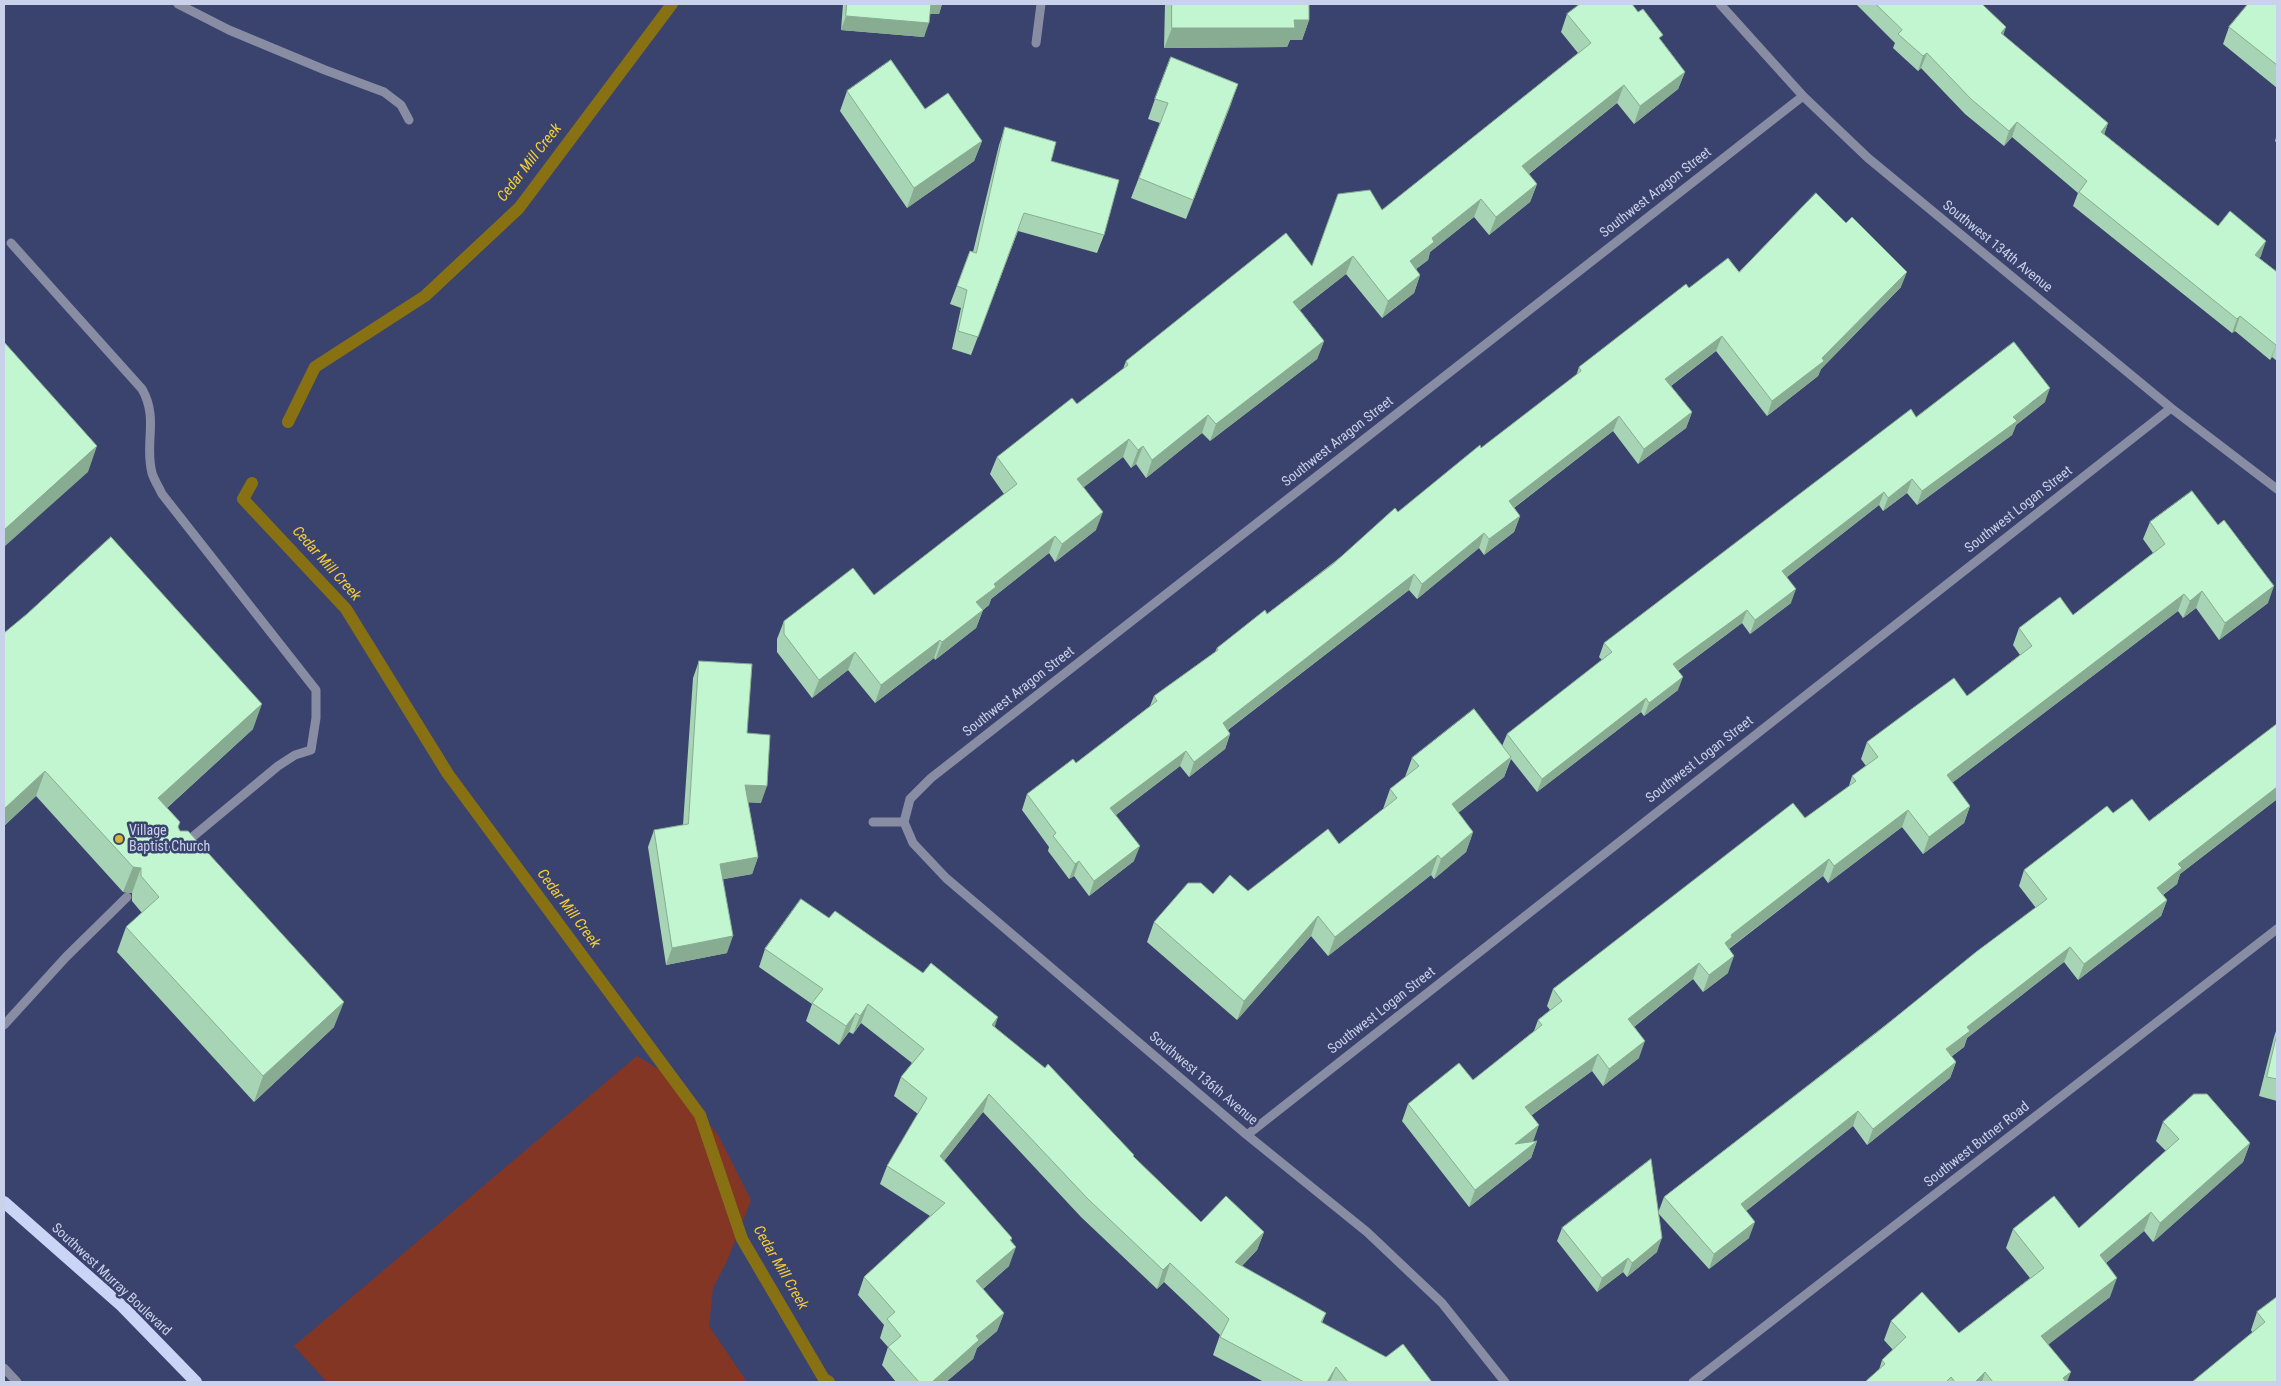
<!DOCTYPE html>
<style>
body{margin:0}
#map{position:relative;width:2281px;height:1386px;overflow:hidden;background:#3a436d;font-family:"Roboto Condensed",sans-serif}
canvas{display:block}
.frame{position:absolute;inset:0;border:5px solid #cad1ea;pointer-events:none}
</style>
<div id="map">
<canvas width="2281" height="1386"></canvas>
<div class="frame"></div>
</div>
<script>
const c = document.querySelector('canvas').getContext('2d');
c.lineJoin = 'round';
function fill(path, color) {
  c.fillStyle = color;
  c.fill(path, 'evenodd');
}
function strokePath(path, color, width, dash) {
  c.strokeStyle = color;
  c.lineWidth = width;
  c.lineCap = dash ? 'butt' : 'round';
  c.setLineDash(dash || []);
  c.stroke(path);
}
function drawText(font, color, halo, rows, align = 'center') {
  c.font = font + ' "Roboto Condensed",sans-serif';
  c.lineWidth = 5;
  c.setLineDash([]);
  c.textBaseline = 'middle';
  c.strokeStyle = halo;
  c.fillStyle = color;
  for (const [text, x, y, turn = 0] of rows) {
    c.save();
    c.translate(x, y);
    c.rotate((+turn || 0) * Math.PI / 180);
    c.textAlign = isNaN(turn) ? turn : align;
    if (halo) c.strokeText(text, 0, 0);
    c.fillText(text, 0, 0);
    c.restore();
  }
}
fill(new Path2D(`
 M 637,1056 L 670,1076 L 718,1135 L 751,1200 L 727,1261 L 713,1288 L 709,1326 L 747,1382 L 327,1382 L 294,1346 Z`), '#843625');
strokePath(new Path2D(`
 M 288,422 L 315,367 L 425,296 L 519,208 L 672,4
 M 252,483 L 243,499 L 346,609 L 448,774 L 700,1115 L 742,1239 L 824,1379 L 829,1382`), '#887112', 12);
strokePath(new Path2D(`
 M 178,4 L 229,30 L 325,70 L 384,92 L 401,105 L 409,120
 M 1720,4 L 1803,96 L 1868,158 L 2171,408 L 2277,489
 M 1036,43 L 1041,4
 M 11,243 L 142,389 C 159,419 144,443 152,473 C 154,480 159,487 162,494 L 316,690 L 316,718 L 311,750 L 295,755 L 278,766 L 184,844
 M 873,822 L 904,822 L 913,843 L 946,878 L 1247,1135 L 1367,1232 L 1442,1303 L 1505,1382
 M 904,822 L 910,799 L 931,778 L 1803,96
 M 4,1025 L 66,957 L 127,897
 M 1247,1135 L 2171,408
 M 4,1368 L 17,1382
 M 1693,1382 L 2277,929`), '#888da3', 9);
strokePath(new Path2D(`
 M 4,1202 L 122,1306 L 196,1382`), '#cad4f7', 12);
fill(new Path2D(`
 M 843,4 L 942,4 L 939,14 L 930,14 L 924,37 L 841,30 Z
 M 1165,4 L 1309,4 L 1309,20 L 1302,40 L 1290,40 L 1287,47 L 1164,48 Z
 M 1856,4 L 1982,4 L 2003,35 L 2108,123 L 2104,134 L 2218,226 L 2261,256 L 2259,258 L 2277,272 L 2277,361 L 2272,357 L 2270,360 L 2235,331 L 2232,333 L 2073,206 L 2078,193 L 2012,137 L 2004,146 L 1965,114 L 1921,68 L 1918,71 L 1893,48 L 1895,43 Z
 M 2277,4 L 2277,88 L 2223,44 L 2229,27 Z
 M 1567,14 L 1661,40 L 1685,72 L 1678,89 L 1634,124 L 1617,103 L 1529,174 L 1537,184 L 1530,202 L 1489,235 L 1474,217 L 1430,252 L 1428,260 L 1416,269 L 1420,275 L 1414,293 L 1382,318 L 1346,274 L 1300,310 L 1324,341 L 1317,359 L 1210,441 L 1202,433 L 1146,478 L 1136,464 L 1131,468 L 1123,457 L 1084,487 L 1096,530 L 1055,562 L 1049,553 L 991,599 L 989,605 L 983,610 L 976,628 L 935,660 L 934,658 L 875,703 L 848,670 L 812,698 L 777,652 L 777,639 L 784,621 L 874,595 L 1004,494 L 990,474 L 997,457 L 1077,404 L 1123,369 L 1126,361 L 1312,266 L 1578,53 L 1561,32 Z
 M 847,91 L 925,109 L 982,141 L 974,161 L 907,208 L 840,111 Z
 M 1155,99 L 1231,104 L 1186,219 L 1131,198 L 1160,123 L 1148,119 Z
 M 1005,127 L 1051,161 L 1104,235 L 1097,253 L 1018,231 L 971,355 L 952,349 L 961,308 L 950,304 L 970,251 L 973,252 L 999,145 Z
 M 2277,134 L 2277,143 L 2275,141 Z
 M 1739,272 L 1901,287 L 1821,369 L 1818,376 L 1767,416 L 1716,351 L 1671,386 L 1692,412 L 1686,428 L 1638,464 L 1613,431 L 1514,508 L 1520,516 L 1514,532 L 1484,555 L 1479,548 L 1417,599 L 1409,590 L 1228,730 L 1230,734 L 1225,749 L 1189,777 L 1180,766 L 1116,815 L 1134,861 L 1089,896 L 1074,876 L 1069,879 L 1048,851 L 1049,847 L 1022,810 L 1027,794 L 1076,763 L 1150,706 L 1154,696 L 1215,652 L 1217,648 L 1267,614 L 1481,448 L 1576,376 L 1579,367 L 1689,288 Z
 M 2045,402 L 2016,425 L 2012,435 L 1917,505 L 1907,493 L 1883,511 L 1879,505 L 1787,577 L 1791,603 L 1750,634 L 1742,623 L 1678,671 L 1678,690 L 1644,716 L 1641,712 L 1537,792 L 1511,759 L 1504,777 L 1458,813 L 1473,832 L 1466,852 L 1434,879 L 1431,875 L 1328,956 L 1311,936 L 1237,1020 L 1147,942 L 1154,922 L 1213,894 L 1248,891 L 1339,844 L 1383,809 L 1390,789 L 1405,777 L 1412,758 L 1502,746 L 1507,734 L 1602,660 L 1599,657 L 1604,643 L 1916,417 Z
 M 2150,522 L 2268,603 L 2219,640 L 2196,608 L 2183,618 L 2178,611 L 1952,783 L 1970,806 L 1964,823 L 1923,854 L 1902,827 L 1828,883 L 1823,876 L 1729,949 L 1728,973 L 1703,992 L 1693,979 L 1634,1027 L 1639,1058 L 1603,1086 L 1592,1071 L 1532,1115 L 1533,1141 L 1537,1141 L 1531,1158 L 1469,1207 L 1402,1121 L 1408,1104 L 1473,1080 L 1534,1031 L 1538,1020 L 1550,1010 L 1547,1006 L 1553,989 L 1805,818 L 1849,786 L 1852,776 L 1866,766 L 1861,759 L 1867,742 L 1967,696 L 2020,655 L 2013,645 L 2019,628 L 2073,615 L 2153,553 L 2143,539 Z
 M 4,633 L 253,729 L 167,808 L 180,831 L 334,1027 L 254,1102 L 117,952 L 126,927 L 142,913 L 132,901 L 132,893 L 123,892 L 36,796 L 4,826 Z
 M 699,661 L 747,733 L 761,803 L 748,802 L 758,857 L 752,874 L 723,879 L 727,953 L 666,965 L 648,847 L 654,830 L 683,825 L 693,678 Z
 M 2277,724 L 2277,802 L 2276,800 L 2180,874 L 2177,884 L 2163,895 L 2167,900 L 2161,916 L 2078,980 L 2064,962 L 1967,1038 L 1964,1047 L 1951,1057 L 1956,1062 L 1950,1078 L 1867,1145 L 1853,1126 L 1746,1211 L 1749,1238 L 1709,1269 L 1658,1213 L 1657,1252 L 1627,1277 L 1623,1272 L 1597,1292 L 1557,1241 L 1562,1228 L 1658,1213 L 1664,1197 L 2036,908 L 2019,886 L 2024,870 L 2113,813 L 2149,821 Z
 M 829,918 L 995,1027 L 1134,1155 L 1133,1157 L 1201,1222 L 1264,1232 L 1257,1250 L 1242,1266 L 1326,1313 L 1322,1323 L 1432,1382 L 1264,1382 L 1213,1355 L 1220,1335 L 1164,1282 L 1157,1289 L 1081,1217 L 983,1112 L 944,1161 L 1012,1238 L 1011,1241 L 1009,1266 L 983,1289 L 1004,1313 L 997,1331 L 977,1348 L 973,1359 L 946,1382 L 896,1382 L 882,1365 L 888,1347 L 880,1338 L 884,1325 L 858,1295 L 864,1277 L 930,1216 L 880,1184 L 887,1166 L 918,1114 L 894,1096 L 901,1077 L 912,1063 L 861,1023 L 853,1034 L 849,1032 L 839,1045 L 806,1021 L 812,1004 L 759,967 L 765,949 Z
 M 2277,1028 L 2277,1101 L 2259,1096 L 2274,1037 Z
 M 2163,1122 L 2250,1143 L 2243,1162 L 2153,1242 L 2144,1231 L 2106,1263 L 2110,1297 L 2048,1344 L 2067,1382 L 1865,1382 L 1879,1370 L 1882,1360 L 1893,1350 L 1884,1340 L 1891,1321 L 1959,1333 L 2030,1278 L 2006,1248 L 2013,1229 L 2079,1228 L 2166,1151 L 2156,1141 Z
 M 2277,1297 L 2277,1382 L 2251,1330 L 2257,1312 Z`), '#a7d4b4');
fill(new Path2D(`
 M 929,4 L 942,4 L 939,14 L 926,14 Z
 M 846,16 L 929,23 L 924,37 L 841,30 Z
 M 1294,20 L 1309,20 L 1302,40 L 1290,40 L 1287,47 L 1164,48 L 1172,28 Z
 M 2006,27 L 2001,42 L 2001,33 Z
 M 1927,53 L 1921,68 L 1918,71 L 1923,56 Z
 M 1685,72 L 1678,89 L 1634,124 L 1640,106 Z
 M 1238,84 L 1231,104 L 1186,219 L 1193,200 Z
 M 1624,85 L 1617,103 L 1516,184 L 1522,166 Z
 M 2017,122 L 2012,137 L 2004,146 L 2009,131 Z
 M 2108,123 L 2103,138 L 2101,132 Z
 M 982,141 L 974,161 L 907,208 L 914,188 Z
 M 1537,184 L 1530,202 L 1489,235 L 1496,217 Z
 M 1481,199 L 1474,217 L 1430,252 L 1428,260 L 1403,279 L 1410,261 L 1432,238 Z
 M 2266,241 L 2261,256 L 2250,270 L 2255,255 Z
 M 1353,256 L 1346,274 L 1287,320 L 1293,302 Z
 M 1907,272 L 1901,287 L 1821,369 L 1818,376 L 1767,416 L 1772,401 L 1822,358 Z
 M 1420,275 L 1414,293 L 1382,318 L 1388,301 Z
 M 2240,316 L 2235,331 L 2232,333 L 2237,319 Z
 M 1722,336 L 1716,351 L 1660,394 L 1665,379 Z
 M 1324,341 L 1317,359 L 1210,441 L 1216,424 Z
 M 2277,343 L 2272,357 L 2270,360 L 2276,345 Z
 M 2050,388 L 2045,402 L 2016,425 L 2012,435 L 1917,505 L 1922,491 Z
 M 1692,412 L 1686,428 L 1638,464 L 1644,449 Z
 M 1208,415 L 1202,433 L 1146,478 L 1152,460 Z
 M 1619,416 L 1613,431 L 1503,516 L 1509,501 Z
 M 1129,439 L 1123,457 L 1071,497 L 1077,479 Z
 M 97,446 L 88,472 L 4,547 L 4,530 Z
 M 1143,446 L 1136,464 L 1131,468 L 1138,450 Z
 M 1912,479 L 1907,493 L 1883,511 L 1888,498 Z
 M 1884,492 L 1879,505 L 1777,585 L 1782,571 Z
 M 1103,512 L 1096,530 L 1055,562 L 1062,544 Z
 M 1520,516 L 1514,532 L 1484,555 L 1489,539 Z
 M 1484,533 L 1479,548 L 1417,599 L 1422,584 Z
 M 1055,536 L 1049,553 L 991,599 L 989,605 L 980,612 L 983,610 L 976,628 L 935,660 L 942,642 L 976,602 L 994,584 Z
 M 1414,574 L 1409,590 L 1217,738 L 1223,723 Z
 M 2274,586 L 2268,603 L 2219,640 L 2225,623 Z
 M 1796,589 L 1791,603 L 1750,634 L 1755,620 Z
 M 2202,591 L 2196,608 L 2183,618 L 2190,601 Z
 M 2184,594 L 2178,611 L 1940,792 L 1947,775 Z
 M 1747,610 L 1742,623 L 1668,678 L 1673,664 Z
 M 940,640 L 934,658 L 875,703 L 881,685 Z
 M 855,652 L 848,670 L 812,698 L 819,680 Z
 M 1683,677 L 1678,690 L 1644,716 L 1649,703 Z
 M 1646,698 L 1641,712 L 1537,792 L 1542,779 Z
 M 262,704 L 253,729 L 149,824 L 158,798 Z
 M 1230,734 L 1225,749 L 1189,777 L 1194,762 Z
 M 1186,751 L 1180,766 L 1105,823 L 1110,808 Z
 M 1511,757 L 1504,777 L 1444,824 L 1452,804 Z
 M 45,771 L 36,796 L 4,826 L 4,809 Z
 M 745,785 L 767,786 L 761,803 L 739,802 Z
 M 2277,787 L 2277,796 L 2276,800 L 2180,874 L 2177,884 L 2152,903 L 2157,888 L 2178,864 Z
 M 1970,806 L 1964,823 L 1923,854 L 1929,837 Z
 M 1908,810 L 1902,827 L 1828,883 L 1834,866 Z
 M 1473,832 L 1466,852 L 1434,879 L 1441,859 Z
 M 1140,846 L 1134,861 L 1089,896 L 1094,881 Z
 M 1438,855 L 1431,875 L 1328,956 L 1335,937 Z
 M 758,857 L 752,874 L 714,881 L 720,864 Z
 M 1829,859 L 1823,876 L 1728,949 L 1725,943 L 1731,935 Z
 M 1079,861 L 1074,876 L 1069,879 L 1075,864 Z
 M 133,867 L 141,868 L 132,893 L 123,892 Z
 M 2167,900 L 2161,916 L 2078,980 L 2084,964 Z
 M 1318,916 L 1311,936 L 1237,1020 L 1244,1001 Z
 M 733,936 L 727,953 L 666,965 L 672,948 Z
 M 2070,947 L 2064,962 L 1967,1038 L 1964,1047 L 1940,1065 L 1946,1049 L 1967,1027 Z
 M 1734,956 L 1728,973 L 1703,992 L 1709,975 Z
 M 1699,963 L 1693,979 L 1622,1036 L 1628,1019 Z
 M 344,1002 L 334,1027 L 254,1102 L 263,1076 Z
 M 868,1004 L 861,1023 L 853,1034 L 860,1016 Z
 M 856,1013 L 849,1032 L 839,1045 L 846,1026 Z
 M 998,1017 L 992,1035 L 992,1025 Z
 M 1645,1041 L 1639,1058 L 1603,1086 L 1609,1069 Z
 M 1598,1054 L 1592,1071 L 1519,1124 L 1525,1107 Z
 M 1956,1062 L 1950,1078 L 1867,1145 L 1873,1129 Z
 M 989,1094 L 983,1112 L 933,1175 L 940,1156 Z
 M 1858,1111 L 1853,1126 L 1735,1220 L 1741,1204 Z
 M 1539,1125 L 1533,1142 L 1515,1144 Z
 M 1537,1141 L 1531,1158 L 1469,1207 L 1475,1190 Z
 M 2250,1143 L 2243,1162 L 2153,1242 L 2160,1223 Z
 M 2151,1212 L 2144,1231 L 2093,1274 L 2100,1255 Z
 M 1755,1222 L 1749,1238 L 1709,1269 L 1714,1254 Z
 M 1264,1232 L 1257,1250 L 1228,1280 L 1235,1262 Z
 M 1012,1238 L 1005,1256 L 1016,1247 L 1009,1266 L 970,1300 L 976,1281 Z
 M 1662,1238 L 1657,1252 L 1627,1277 L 1632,1263 Z
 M 1628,1258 L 1623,1272 L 1597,1292 L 1602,1278 Z
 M 1170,1263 L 1164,1282 L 1157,1289 L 1163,1270 Z
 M 2117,1278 L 2110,1297 L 2035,1355 L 2041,1336 Z
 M 1004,1313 L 997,1331 L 977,1348 L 973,1359 L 946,1382 L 932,1382 L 976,1336 Z
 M 1336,1367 L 1330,1382 L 1327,1382 Z
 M 1985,1372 L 1982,1382 L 1975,1382 Z
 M 2071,1372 L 2067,1382 L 2061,1382 L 2063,1378 Z`), '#88ac92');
const building = new Path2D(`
 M 847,4 L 931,4 L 929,23 L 846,16 Z
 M 1172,4 L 1309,4 L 1309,20 L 1294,20 L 1295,28 L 1172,28 Z
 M 1580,4 L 1632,4 L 1638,12 L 1643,9 L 1663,35 L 1659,38 L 1685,72 L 1640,106 L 1624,85 L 1522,166 L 1537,184 L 1496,217 L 1481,199 L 1432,238 L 1434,242 L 1410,261 L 1420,275 L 1388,301 L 1353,256 L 1293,302 L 1324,341 L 1216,424 L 1208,415 L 1152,460 L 1143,446 L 1138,450 L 1129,439 L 1077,479 L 1103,512 L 1062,544 L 1055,536 L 994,584 L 996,587 L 976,602 L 983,610 L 942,642 L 940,640 L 881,685 L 855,652 L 819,680 L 784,634 L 784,621 L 853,568 L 874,595 L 1017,484 L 997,457 L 1072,398 L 1077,404 L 1128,365 L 1126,361 L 1286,233 L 1312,266 L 1338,194 L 1370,190 L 1382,210 L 1591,43 L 1567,14 Z
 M 1876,4 L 1982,4 L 2006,27 L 2001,33 L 2108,123 L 2101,132 L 2218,226 L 2230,211 L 2266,241 L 2255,255 L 2277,272 L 2277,343 L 2276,345 L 2240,316 L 2237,319 L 2079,192 L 2087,181 L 2017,122 L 2009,131 L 1971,99 L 1927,53 L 1923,56 L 1898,34 L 1902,30 Z
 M 2248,4 L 2277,4 L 2277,65 L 2229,27 Z
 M 1171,57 L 1238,84 L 1193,200 L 1139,178 L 1168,103 L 1155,99 Z
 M 891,60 L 925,109 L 948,93 L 982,141 L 914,188 L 847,91 Z
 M 1005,127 L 1056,142 L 1051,161 L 1119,180 L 1104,235 L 1024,213 L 978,337 L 958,331 L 967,290 L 957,286 L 970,251 L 976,253 Z
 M 1816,193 L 1846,223 L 1852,217 L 1907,272 L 1822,358 L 1824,361 L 1772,401 L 1722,336 L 1665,379 L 1692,412 L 1644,449 L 1619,416 L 1509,501 L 1520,516 L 1489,539 L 1484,533 L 1422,584 L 1414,574 L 1223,723 L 1230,734 L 1194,762 L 1186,751 L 1110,808 L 1140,846 L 1094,881 L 1079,861 L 1075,864 L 1053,836 L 1056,833 L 1027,794 L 1073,759 L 1076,763 L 1157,701 L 1154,696 L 1218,650 L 1217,648 L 1265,610 L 1267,614 L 1333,564 L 1395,508 L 1398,512 L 1480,445 L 1481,448 L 1581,371 L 1579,367 L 1686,284 L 1689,288 L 1728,258 L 1739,272 Z
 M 4,342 L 97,446 L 4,530 Z
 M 2014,342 L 2050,388 L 2013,417 L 2017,421 L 1922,491 L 1912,479 L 1888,498 L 1884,492 L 1782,571 L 1796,589 L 1755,620 L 1747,610 L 1673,664 L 1683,677 L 1649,703 L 1646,698 L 1542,779 L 1507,734 L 1612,652 L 1604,643 L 1911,409 L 1916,417 Z
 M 2192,491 L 2218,525 L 2224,520 L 2274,586 L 2225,623 L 2202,591 L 2190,601 L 2184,594 L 1947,775 L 1970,806 L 1929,837 L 1908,810 L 1834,866 L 1829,859 L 1731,935 L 1732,937 L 1725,943 L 1734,956 L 1709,975 L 1699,963 L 1628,1019 L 1645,1041 L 1609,1069 L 1598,1054 L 1525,1107 L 1539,1125 L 1515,1144 L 1537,1141 L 1475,1190 L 1408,1104 L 1459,1063 L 1473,1080 L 1542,1025 L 1538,1020 L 1562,1001 L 1553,989 L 1793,803 L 1805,818 L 1856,781 L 1852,776 L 1878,757 L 1867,742 L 1902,716 L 1954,678 L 1967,696 L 2032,646 L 2019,628 L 2060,597 L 2073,615 L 2165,544 L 2150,522 Z
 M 111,537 L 262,704 L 158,798 L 180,822 L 178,827 L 180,831 L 188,831 L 344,1002 L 263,1076 L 126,927 L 159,897 L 141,876 L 141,868 L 133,867 L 45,771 L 4,809 L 4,633 L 27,614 Z
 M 699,661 L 752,664 L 747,733 L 770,735 L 767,786 L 745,785 L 758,857 L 720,864 L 733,936 L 672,948 L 654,830 L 688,824 Z
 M 1474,709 L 1511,757 L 1452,804 L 1473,832 L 1441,859 L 1438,855 L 1335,937 L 1318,916 L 1244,1001 L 1154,922 L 1188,883 L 1201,883 L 1213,894 L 1230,875 L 1248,891 L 1328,829 L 1339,844 L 1397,798 L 1390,789 L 1419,766 L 1412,758 Z
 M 2277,724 L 2277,787 L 2178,864 L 2182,868 L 2157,888 L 2167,900 L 2084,964 L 2070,947 L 1967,1027 L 1970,1031 L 1946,1049 L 1956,1062 L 1873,1129 L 1858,1111 L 1741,1204 L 1755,1222 L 1714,1254 L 1664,1197 L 1880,1030 L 1976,952 L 2047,899 L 2024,870 L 2107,806 L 2113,813 L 2132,799 L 2149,821 Z
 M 801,899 L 829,918 L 835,911 L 923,973 L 931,963 L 998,1017 L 992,1025 L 1045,1068 L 1048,1064 L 1134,1155 L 1133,1156 L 1201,1222 L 1226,1196 L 1264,1232 L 1235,1262 L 1326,1313 L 1321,1322 L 1386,1357 L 1403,1344 L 1432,1382 L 1348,1382 L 1336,1367 L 1327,1382 L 1304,1382 L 1220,1337 L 1229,1319 L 1170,1263 L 1163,1270 L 1088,1199 L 989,1094 L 940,1156 L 1012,1238 L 1010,1240 L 1016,1247 L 976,1281 L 1004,1313 L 976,1336 L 979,1340 L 932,1382 L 919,1382 L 888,1347 L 901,1336 L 887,1319 L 895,1312 L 864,1277 L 945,1203 L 887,1166 L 927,1098 L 901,1077 L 924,1049 L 868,1004 L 860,1016 L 856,1013 L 846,1026 L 812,1003 L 823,989 L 765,949 Z
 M 2277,1034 L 2277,1079 L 2267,1077 Z
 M 2194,1094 L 2207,1094 L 2250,1143 L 2160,1223 L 2151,1212 L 2100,1255 L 2117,1278 L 2041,1336 L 2071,1372 L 2063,1378 L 2066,1382 L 1993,1382 L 1985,1372 L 1975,1382 L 1955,1382 L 1951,1377 L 1946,1382 L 1865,1382 L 1885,1364 L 1882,1360 L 1906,1337 L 1891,1321 L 1922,1292 L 1959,1333 L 2044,1268 L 2013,1229 L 2054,1196 L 2079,1228 L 2179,1139 L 2163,1122 Z
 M 1651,1159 L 1662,1238 L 1632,1263 L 1628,1258 L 1602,1278 L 1562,1228 Z
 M 2277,1297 L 2277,1382 L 2192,1382 L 2265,1322 L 2257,1312 Z`);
fill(building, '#c2f6d1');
strokePath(building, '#88ac92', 1);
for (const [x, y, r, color] of [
 [119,839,5,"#d6b534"]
]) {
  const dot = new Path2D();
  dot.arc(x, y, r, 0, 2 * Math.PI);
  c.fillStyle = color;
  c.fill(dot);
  strokePath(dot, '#3a436d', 2);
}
drawText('14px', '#cad1ea', '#3a436d', [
 ["Southwest Aragon Street",1656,193,-38],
 ["Southwest 134th Avenue",1997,247,39],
 ["Southwest Aragon Street",1338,442,-38],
 ["Southwest Logan Street",2019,510,-38],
 ["Southwest Aragon Street",1019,692,-38],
 ["Southwest Logan Street",1700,760,-38],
 ["Southwest Logan Street",1382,1011,-38],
 ["Southwest 136th Avenue",1203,1079,40],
 ["Southwest Butner Road",1977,1145,-38],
 ["Southwest Murray Boulevard",111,1280,43]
]);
drawText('14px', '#cad1ea', '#3a436d', [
 ["Village",129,831],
 ["Baptist Church",129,847]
], 'left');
drawText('italic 15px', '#f6ce32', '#3a436d', [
 ["Cedar Mill Creek",530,163,-52],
 ["Cedar Mill Creek",326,564,48],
 ["Cedar Mill Creek",568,909,53],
 ["Cedar Mill Creek",780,1268,60]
]);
</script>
